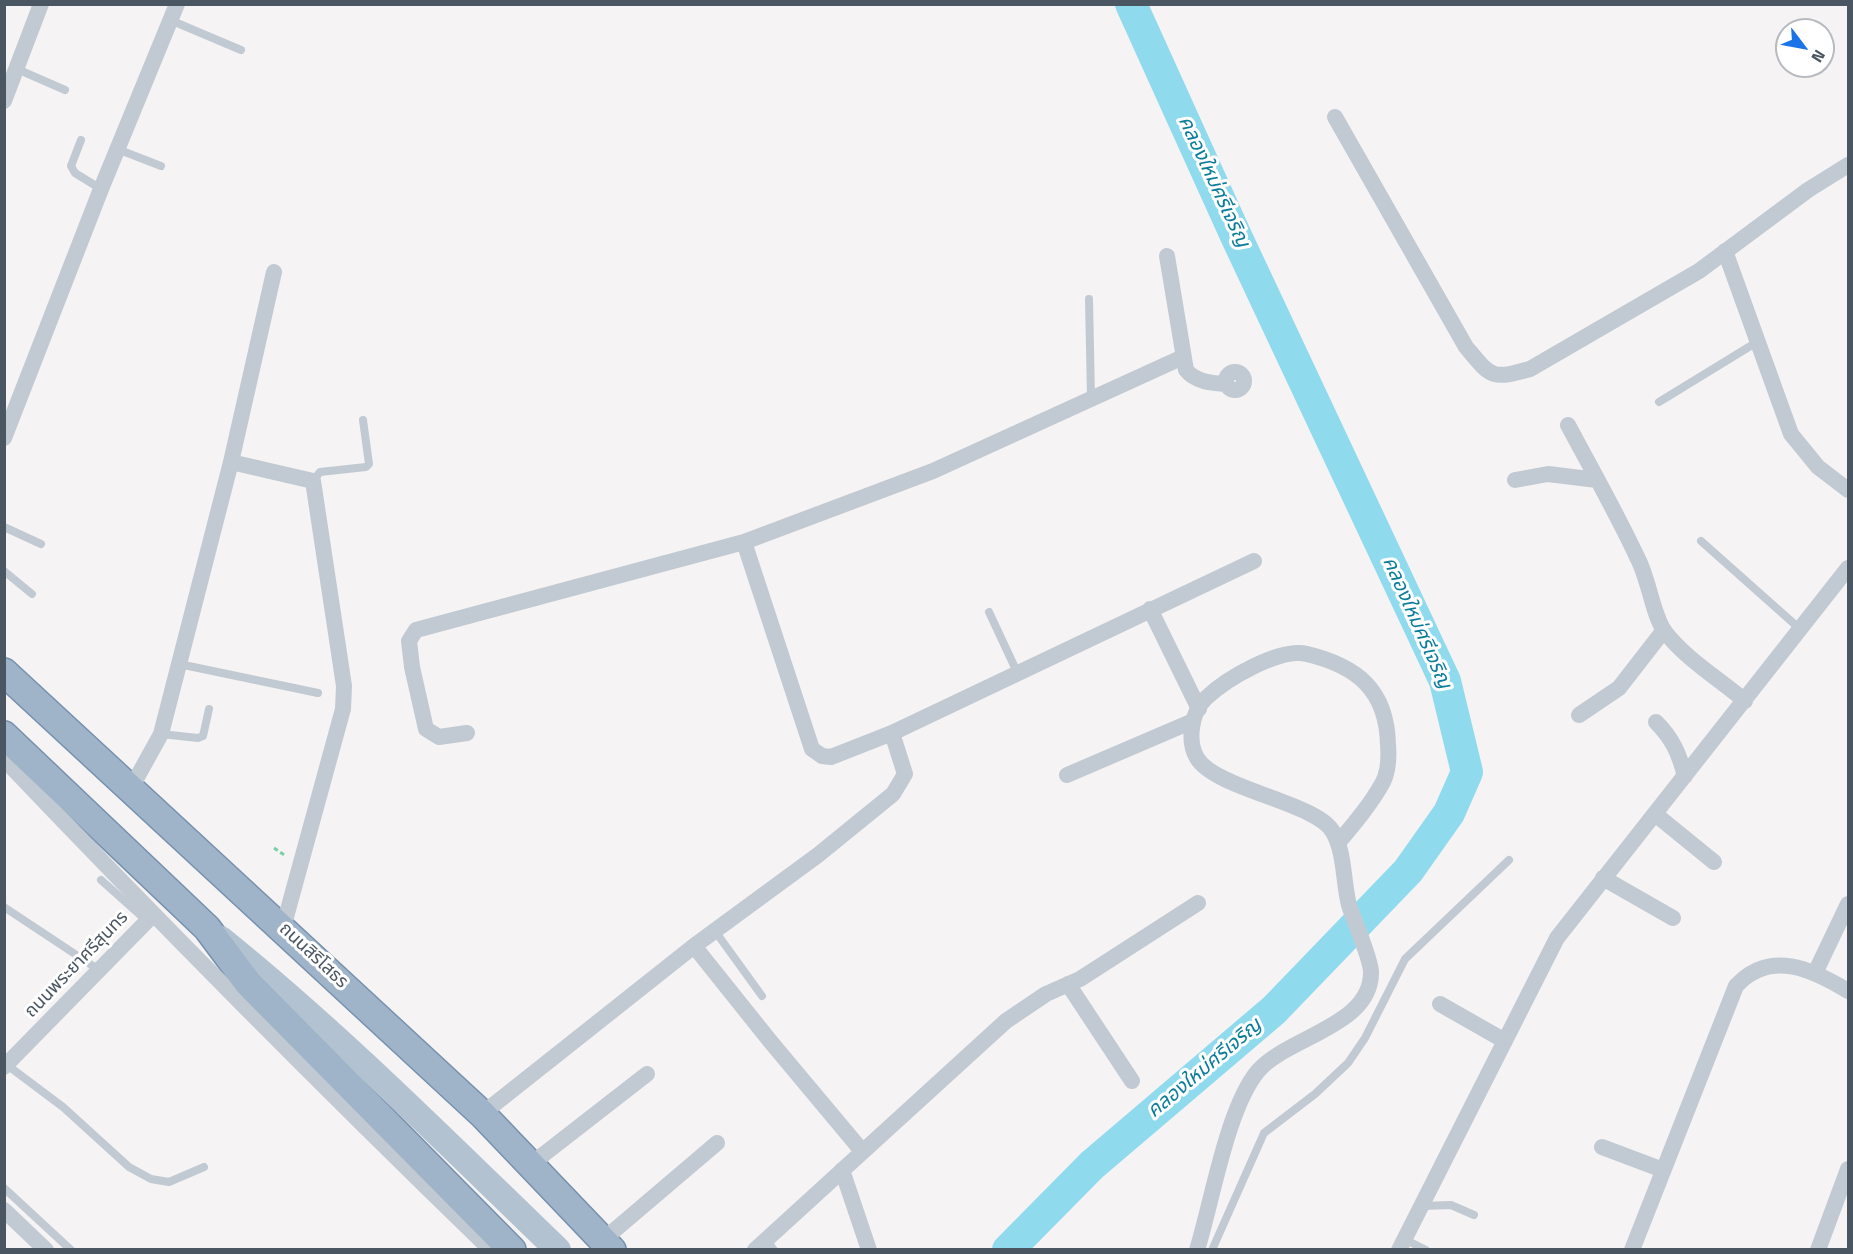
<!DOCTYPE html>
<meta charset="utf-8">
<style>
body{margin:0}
#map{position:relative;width:1853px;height:1254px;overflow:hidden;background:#f5f3f3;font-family:"Titillium Web",sans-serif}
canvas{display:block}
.frame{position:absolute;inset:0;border:6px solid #4a5661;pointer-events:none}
.north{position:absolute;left:1775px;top:18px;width:60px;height:60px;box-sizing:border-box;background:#fff;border:2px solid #b7bbc0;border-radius:50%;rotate:122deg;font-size:16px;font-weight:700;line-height:24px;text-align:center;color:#4a5661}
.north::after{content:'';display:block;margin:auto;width:21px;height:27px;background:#1a73e8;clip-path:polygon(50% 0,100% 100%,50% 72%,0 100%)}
</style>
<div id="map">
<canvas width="1853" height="1254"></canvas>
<div class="frame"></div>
<div class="north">N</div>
</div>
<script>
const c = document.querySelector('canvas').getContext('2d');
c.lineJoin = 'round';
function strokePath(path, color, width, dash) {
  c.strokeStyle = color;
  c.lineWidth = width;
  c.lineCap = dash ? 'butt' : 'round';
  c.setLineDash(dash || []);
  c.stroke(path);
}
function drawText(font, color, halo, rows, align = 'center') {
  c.font = font + ' "Titillium Web","Noto Sans Thai",sans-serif';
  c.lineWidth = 6;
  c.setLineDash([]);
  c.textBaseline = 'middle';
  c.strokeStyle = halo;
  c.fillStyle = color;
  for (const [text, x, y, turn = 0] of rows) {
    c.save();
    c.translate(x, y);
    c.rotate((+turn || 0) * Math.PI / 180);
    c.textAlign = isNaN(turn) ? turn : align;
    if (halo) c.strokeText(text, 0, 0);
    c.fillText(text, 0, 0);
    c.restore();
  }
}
strokePath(new Path2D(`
 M 1008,1250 L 1092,1165 L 1274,1010 L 1408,871 L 1449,813 L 1467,772 L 1445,681 L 1236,236 L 1131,4`), '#90daee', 32);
const trunk = new Path2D(`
 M 4,672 L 482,1114 L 612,1250
 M 4,735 L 207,928 L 248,983 L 512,1250`);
strokePath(trunk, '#7690ad', 30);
strokePath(new Path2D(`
 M 274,848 L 286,856`), '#7ad0a6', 3, [4.5, 3]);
strokePath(new Path2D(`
 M 170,20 L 241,50
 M 17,69 L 65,90
 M 81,140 L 71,166 L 75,173 L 101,189
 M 117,149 L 161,166
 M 1089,299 L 1091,398
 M 1659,402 L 1757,342
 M 313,481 L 320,472 L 366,467 L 369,464 L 363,420
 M 4,527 L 41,544
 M 1701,541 L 1800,629
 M 4,571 L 32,594
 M 989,612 L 1017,672
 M 179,664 L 318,693
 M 161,734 L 198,738 L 203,736 L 209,709
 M 101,880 L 147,921
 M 4,907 L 99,970
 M 715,931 L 762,996
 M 7,1065 L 63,1107 L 129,1167 L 151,1179 L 169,1182 L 204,1167
 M 4,1188 L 71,1250
 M 1422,1206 L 1451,1205 L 1474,1215
 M 766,1239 L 774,1250
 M 1404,1239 L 1426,1250
 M 1212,1250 L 1264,1133 L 1315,1094 L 1348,1063 L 1365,1038 L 1405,959 L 1509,860`), '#c1cad2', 8);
strokePath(new Path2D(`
 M 4,101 L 41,4
 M 1335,117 L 1466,347 C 1491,377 1491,380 1530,369 L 1699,271 L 1808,190 L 1848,165
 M 1725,251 L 1791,434 L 1818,467 L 1848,490
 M 1167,256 L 1186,370 C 1196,382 1211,383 1225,384
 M1226 381a9 9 0 1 1 18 0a9 9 0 1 1-18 0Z
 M 1568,425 C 1592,470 1617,514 1638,559 C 1649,580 1653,616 1665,632 C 1686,659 1719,679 1745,701
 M 4,438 L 101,189 L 177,4
 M 231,462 L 313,481 L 344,686 L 343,709 L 283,928
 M 1515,480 L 1548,474 L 1597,480
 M 744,542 L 812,749 L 822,756 L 831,757 L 892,733 L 1254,561
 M 1150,609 L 1199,709
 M 1579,715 L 1619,688 L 1664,630
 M 1656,722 C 1673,739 1679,754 1685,776
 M 467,733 L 439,737 L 426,729 L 412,667 L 409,641 L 416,630 L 744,542 L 933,471 L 1183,357
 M 4,759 C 163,926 325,1089 491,1250
 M 1067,775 L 1193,721
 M 130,790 L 161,734 L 231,462 L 274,272
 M 1655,814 L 1714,862
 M 1603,878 L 1673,918
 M 694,946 L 770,1041 L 862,1151
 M 1816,971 L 1848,904
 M 1068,984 L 1132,1081
 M 1440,1004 L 1505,1041
 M 4,1067 L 153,915
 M 482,1114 L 694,946 L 818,855 L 893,794 L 905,774 L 892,733
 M 1602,1147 L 1663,1170
 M 530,1165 L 647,1074
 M 842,1170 L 869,1250
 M 4,1210 L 46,1250
 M 603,1240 L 717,1143
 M 755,1250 L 1006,1021 L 1046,994 L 1080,979 L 1198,903
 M 1197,1250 C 1212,1202 1227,1108 1258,1071 C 1287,1037 1372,1026 1371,972 C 1371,959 1354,921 1349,905 C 1343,882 1345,853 1333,832 C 1318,803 1215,789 1197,758 C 1187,741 1191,712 1206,698 C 1226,679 1280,647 1307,654 C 1357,666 1387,690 1388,745 C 1389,757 1388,772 1383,782 C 1371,804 1354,824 1338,843
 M 1399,1250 L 1557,938 L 1848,568
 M 1632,1250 L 1736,986 C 1770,949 1812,969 1848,991
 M 1818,1250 L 1848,1169`), '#c1cad2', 16);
strokePath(new Path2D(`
 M 221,939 C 340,1035 448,1144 558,1250`), '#b3c2d1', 26);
strokePath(trunk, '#9fb4c9', 27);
drawText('18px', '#4a5661', '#fff', [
 ["ถนนสิริโสธร",313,956,43],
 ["ถนนพระยาศรีสุนทร",77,965,-46]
]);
drawText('italic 20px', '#0c7c9b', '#fff', [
 ["คลองใหม่ศรีเจริญ",1213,182,65],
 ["คลองใหม่ศรีเจริญ",1416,623,66],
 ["คลองใหม่ศรีเจริญ",1205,1069,-40]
]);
</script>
